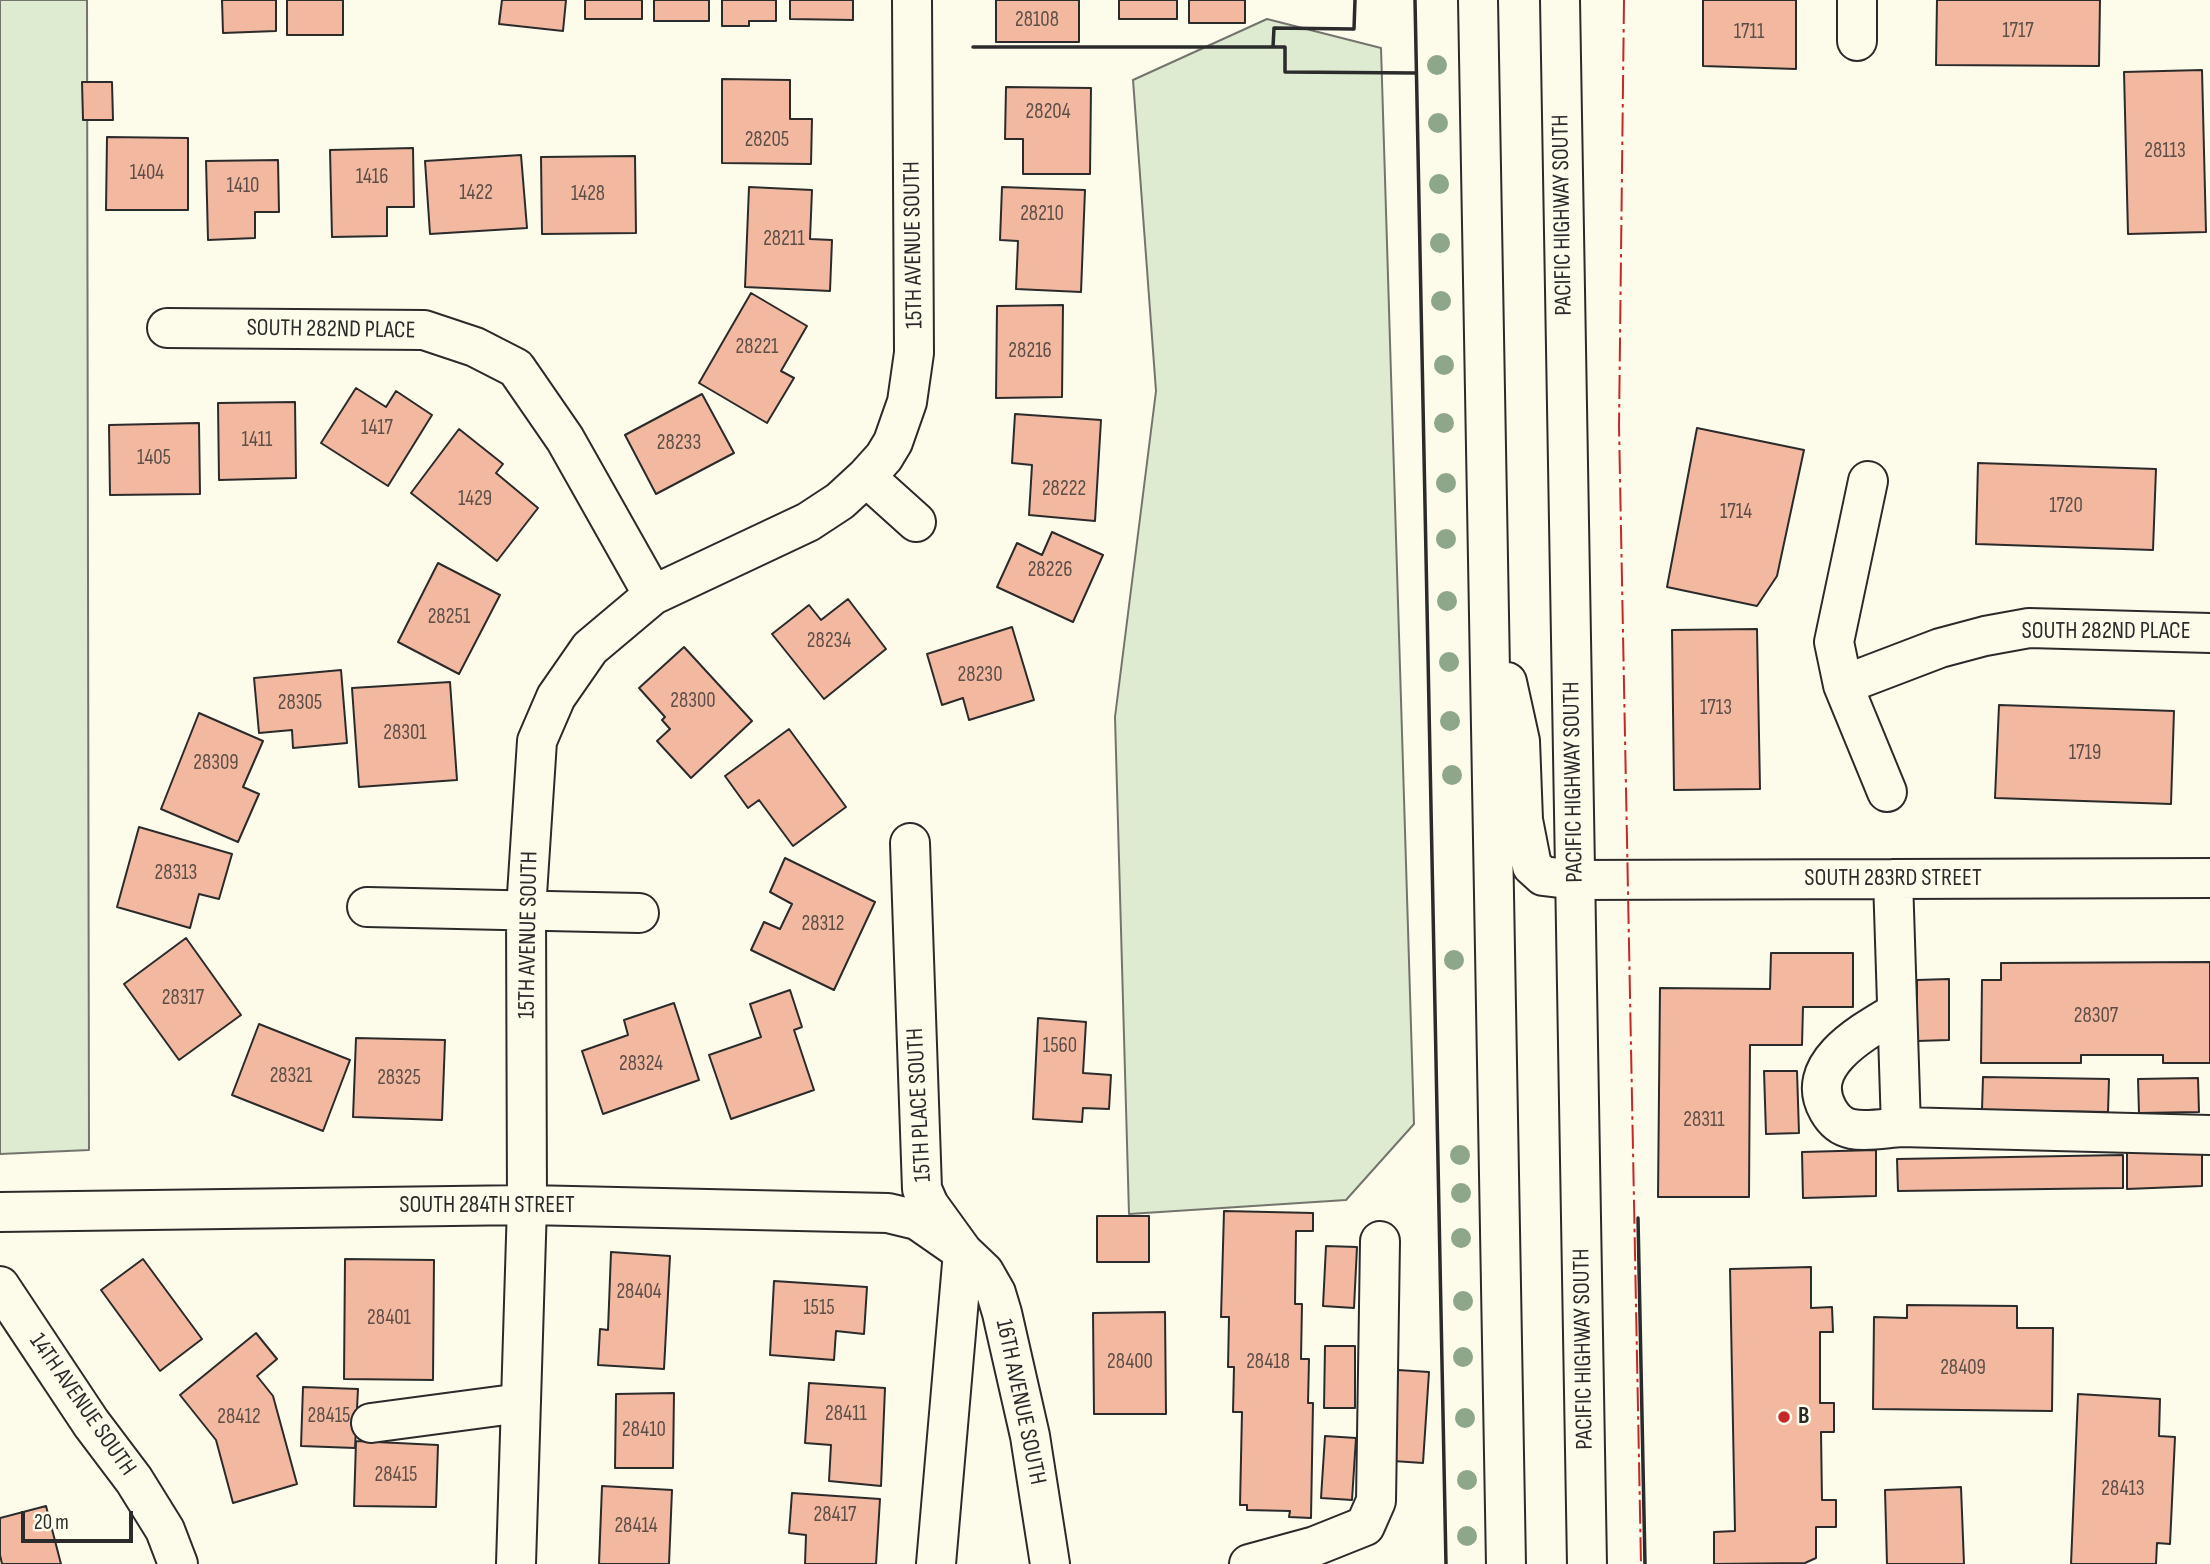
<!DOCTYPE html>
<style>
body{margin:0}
#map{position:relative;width:2210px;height:1564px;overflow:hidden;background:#fdfbea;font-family:"Sofia Sans Condensed",sans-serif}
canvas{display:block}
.scale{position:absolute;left:21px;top:1511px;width:112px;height:32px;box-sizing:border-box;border:4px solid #2b2b2b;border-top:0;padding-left:9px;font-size:21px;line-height:24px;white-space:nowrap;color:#2b2b2b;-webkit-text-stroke:5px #fdfbea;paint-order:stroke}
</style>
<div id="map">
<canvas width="2210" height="1564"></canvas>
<div class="scale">20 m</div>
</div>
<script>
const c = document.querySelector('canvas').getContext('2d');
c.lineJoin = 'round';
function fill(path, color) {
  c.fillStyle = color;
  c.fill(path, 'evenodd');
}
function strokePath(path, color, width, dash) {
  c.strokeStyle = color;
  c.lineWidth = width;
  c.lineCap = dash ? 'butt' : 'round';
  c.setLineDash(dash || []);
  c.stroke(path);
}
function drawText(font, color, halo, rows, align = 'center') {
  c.font = font + ' "Sofia Sans Condensed",sans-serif';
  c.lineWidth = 5;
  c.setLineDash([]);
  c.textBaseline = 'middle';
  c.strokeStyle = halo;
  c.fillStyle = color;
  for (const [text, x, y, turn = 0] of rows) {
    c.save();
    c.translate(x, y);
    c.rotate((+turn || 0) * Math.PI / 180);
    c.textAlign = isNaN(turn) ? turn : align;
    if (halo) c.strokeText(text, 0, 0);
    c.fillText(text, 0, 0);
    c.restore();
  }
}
const green = new Path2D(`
 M 0,0 L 87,0 L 89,1150 L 0,1154 Z
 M 1267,19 L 1381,48 L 1414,1124 L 1346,1200 L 1129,1214 L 1115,717 L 1156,391 L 1133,80 Z`);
fill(green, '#deebd1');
strokePath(green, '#74746e', 2);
const building = new Path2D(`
 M 222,0 L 276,0 L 276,31 L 223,33 Z
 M 287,0 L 343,0 L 343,35 L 287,35 Z
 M 502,0 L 566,0 L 563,31 L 499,24 Z
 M 585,0 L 642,0 L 642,19 L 585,19 Z
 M 654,0 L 709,0 L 709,21 L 654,21 Z
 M 722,0 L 776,0 L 776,21 L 749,21 L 749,26 L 722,26 Z
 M 790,0 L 853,0 L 853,20 L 790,19 Z
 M 996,0 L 1079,0 L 1079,42 L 996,42 Z
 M 1119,0 L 1177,0 L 1177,19 L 1119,19 Z
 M 1189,0 L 1245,0 L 1245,23 L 1189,23 Z
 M 1703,0 L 1796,0 L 1796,69 L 1703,66 Z
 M 1937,0 L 2100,0 L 2099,66 L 1936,65 Z
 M 2202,70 L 2206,232 L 2128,234 L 2124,72 Z
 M 722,79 L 790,80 L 790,119 L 812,119 L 811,164 L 722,163 Z
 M 82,82 L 112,82 L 113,120 L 83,120 Z
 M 1006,87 L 1091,88 L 1090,174 L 1023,174 L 1023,139 L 1005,139 Z
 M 107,137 L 188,138 L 188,210 L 106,210 Z
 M 413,148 L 414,207 L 387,207 L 387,236 L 332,237 L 330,150 Z
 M 521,155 L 527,228 L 430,234 L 425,161 Z
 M 635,156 L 636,233 L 542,234 L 541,157 Z
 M 278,160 L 279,212 L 255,212 L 255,238 L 208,240 L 206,161 Z
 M 749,187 L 812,190 L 810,239 L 832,240 L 830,291 L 745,287 Z
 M 1002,187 L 1085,190 L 1081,292 L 1016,289 L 1018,241 L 1000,240 Z
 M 751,293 L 807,326 L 781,371 L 794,378 L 767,423 L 699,383 Z
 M 1063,305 L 1062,397 L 996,398 L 997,306 Z
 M 356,388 L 386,407 L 396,391 L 432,415 L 388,486 L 321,443 Z
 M 702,394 L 734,453 L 656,494 L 625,435 Z
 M 295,402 L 296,478 L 219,480 L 218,403 Z
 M 1015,414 L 1101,420 L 1095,521 L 1029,515 L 1032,465 L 1012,463 Z
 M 199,423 L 200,494 L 110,495 L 109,425 Z
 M 1697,428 L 1804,450 L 1777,576 L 1757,606 L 1667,587 Z
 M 459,429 L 503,464 L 496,473 L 538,508 L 497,561 L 411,493 Z
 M 1978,463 L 2156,469 L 2153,550 L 1976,544 Z
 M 1052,532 L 1103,555 L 1073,622 L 997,587 L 1017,543 L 1042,555 Z
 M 438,563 L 500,595 L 459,674 L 398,642 Z
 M 848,599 L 886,649 L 824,699 L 772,634 L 809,605 L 821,620 Z
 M 1012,627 L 1034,700 L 969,720 L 963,698 L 942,705 L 927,654 Z
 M 1757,629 L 1760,789 L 1674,790 L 1672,630 Z
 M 684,647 L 752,721 L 691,778 L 657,741 L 670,729 L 662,720 L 665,717 L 639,688 Z
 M 341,670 L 347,743 L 293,748 L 292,730 L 259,733 L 254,678 Z
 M 450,682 L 457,780 L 359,787 L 352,688 Z
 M 1999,705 L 2174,711 L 2171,804 L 1995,798 Z
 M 199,713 L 263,741 L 243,787 L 259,794 L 238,842 L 161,809 Z
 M 789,729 L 846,807 L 793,846 L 759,800 L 748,808 L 725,776 Z
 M 139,827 L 232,854 L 219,899 L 199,894 L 190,928 L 117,907 Z
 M 785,858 L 875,902 L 834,990 L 751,950 L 764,922 L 780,929 L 792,904 L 770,892 Z
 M 186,938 L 241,1015 L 179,1060 L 124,984 Z
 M 1771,953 L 1853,953 L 1853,1007 L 1803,1007 L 1802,1045 L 1750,1045 L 1749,1197 L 1658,1197 L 1660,988 L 1770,989 Z
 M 2210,962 L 2210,1063 L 2163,1063 L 2163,1055 L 2081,1055 L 2081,1063 L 1981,1063 L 1982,980 L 2001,980 L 2001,963 Z
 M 1949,979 L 1949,1040 L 1917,1041 L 1917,980 Z
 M 790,990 L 802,1027 L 794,1030 L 814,1090 L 731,1119 L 709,1055 L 761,1037 L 750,1004 Z
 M 674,1003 L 699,1080 L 603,1114 L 582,1051 L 628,1035 L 624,1020 Z
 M 1038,1018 L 1086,1022 L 1083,1073 L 1111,1075 L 1109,1109 L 1083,1108 L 1082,1122 L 1033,1119 Z
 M 259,1024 L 350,1060 L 323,1131 L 232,1095 Z
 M 356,1038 L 445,1040 L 442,1120 L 353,1117 Z
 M 1764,1071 L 1797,1071 L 1799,1133 L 1766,1134 Z
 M 1983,1077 L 2109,1079 L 2108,1112 L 1982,1110 Z
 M 2198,1078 L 2199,1112 L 2139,1113 L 2138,1079 Z
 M 2202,1149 L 2202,1186 L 2127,1189 L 2127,1150 Z
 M 1876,1150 L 1876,1196 L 1803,1198 L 1802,1152 Z
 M 2123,1155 L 2123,1188 L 1898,1191 L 1897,1159 Z
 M 1224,1211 L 1313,1213 L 1313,1231 L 1296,1231 L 1295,1304 L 1302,1304 L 1301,1359 L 1309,1359 L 1308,1403 L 1313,1403 L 1311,1518 L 1289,1517 L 1290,1511 L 1247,1510 L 1247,1505 L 1240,1505 L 1242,1412 L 1233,1412 L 1234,1367 L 1228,1367 L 1229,1317 L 1221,1317 Z
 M 1097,1216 L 1149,1216 L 1149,1262 L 1097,1262 Z
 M 1326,1246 L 1357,1247 L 1354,1308 L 1323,1306 Z
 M 611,1252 L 670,1256 L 664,1369 L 598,1365 L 600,1329 L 608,1330 Z
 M 143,1259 L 202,1339 L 160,1371 L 101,1290 Z
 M 345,1259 L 434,1260 L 433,1380 L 344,1379 Z
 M 1811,1267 L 1811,1308 L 1832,1307 L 1833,1332 L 1820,1332 L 1820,1403 L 1834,1403 L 1834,1432 L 1821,1432 L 1822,1500 L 1836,1500 L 1836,1527 L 1816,1527 L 1816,1558 L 1805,1563 L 1714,1564 L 1714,1532 L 1735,1531 L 1730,1269 Z
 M 774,1281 L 867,1287 L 864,1334 L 836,1331 L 834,1360 L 770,1355 Z
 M 1907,1305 L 2017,1306 L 2017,1328 L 2053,1328 L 2052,1411 L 1873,1409 L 1874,1317 L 1907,1318 Z
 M 1165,1312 L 1166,1414 L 1094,1414 L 1093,1313 Z
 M 256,1333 L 277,1359 L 257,1376 L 273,1396 L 297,1484 L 233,1503 L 216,1440 L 180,1395 Z
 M 1325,1346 L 1355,1346 L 1355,1408 L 1324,1408 Z
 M 1398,1370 L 1429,1372 L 1423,1463 L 1393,1461 Z
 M 809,1383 L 885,1388 L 881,1486 L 829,1481 L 831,1445 L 805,1443 Z
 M 303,1387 L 358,1389 L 355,1448 L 301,1446 Z
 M 674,1393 L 673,1468 L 615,1468 L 616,1394 Z
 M 2078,1394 L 2160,1399 L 2159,1436 L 2175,1437 L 2170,1544 L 2157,1543 L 2156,1564 L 2071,1564 Z
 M 1325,1436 L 1356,1438 L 1352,1500 L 1321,1498 Z
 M 356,1441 L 438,1445 L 436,1507 L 354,1506 Z
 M 602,1486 L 672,1490 L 669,1564 L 599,1564 Z
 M 1961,1487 L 1964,1564 L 1887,1564 L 1885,1490 Z
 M 792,1493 L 880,1499 L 876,1564 L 805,1564 L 806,1535 L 789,1533 Z
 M 46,1506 L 61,1564 L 2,1564 L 0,1555 L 0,1518 Z`);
fill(building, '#f2b8a0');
strokePath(building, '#2b2b2b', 2);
const minor = new Path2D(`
 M 1857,0 L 1857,41
 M 167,328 L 424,330 L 475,347 L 516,368 L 565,439 L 653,595
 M 866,477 L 916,522
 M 1868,481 L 1834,642 L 1843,685 L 1887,792
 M 1843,685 L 1940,648 L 1985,636 L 2029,628 L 2210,633
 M 910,843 L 922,1189 L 929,1205 L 963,1252 L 936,1564
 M 1893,879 L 1901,1127
 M 1576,880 L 2210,878
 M 367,907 L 639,913
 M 1897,1012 C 1865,1031 1802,1064 1828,1110 C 1833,1119 1841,1127 1852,1129 C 1867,1132 1886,1128 1901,1127 L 2210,1135
 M 0,1212 L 527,1205 L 888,1213 L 917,1220 L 963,1252 L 984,1272 L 996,1293 L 1002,1313 L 1030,1436 L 1050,1564
 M 0,1286 L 91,1423 L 134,1480 L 165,1530 L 178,1564
 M 371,1423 L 521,1403
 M 516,1564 L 527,1205 L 526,910 L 537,741 L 556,697 L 590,648 L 653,595 L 808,522 L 840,501 L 866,477 L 884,457 L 893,442 L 907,402 L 914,353 L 912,0
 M 1249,1564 L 1315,1546 L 1365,1526 L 1376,1501 L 1380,1241`);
const major = new Path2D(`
 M 1478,0 L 1506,1564
 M 1560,0 L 1587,1564
 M 1507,682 L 1520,741 L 1523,820 L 1532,866 L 1543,876 L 1576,880`);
strokePath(minor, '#2b2b2b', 42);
strokePath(major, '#2b2b2b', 42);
strokePath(minor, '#fdfbea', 38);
strokePath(major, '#fdfbea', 38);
strokePath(new Path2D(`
 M 1415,0 L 1446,1564
 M 973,47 L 1285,47 L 1285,72 L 1416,73
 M 1273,47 L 1274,28 L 1354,29 L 1355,0
 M 1638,1218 L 1645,1564`), '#2b2b2b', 3.5);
strokePath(new Path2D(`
 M 1624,0 L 1619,426 L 1641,1564`), '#c62828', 2, [24, 5, 3.5, 5]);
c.fillStyle = '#8ea78a';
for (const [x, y] of [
 [1437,65],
 [1438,123],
 [1439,184],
 [1440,243],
 [1441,301],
 [1444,365],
 [1444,423],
 [1446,483],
 [1446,539],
 [1447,601],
 [1449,662],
 [1450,721],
 [1452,775],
 [1454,960],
 [1460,1155],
 [1461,1193],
 [1461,1238],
 [1463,1301],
 [1463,1357],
 [1465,1418],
 [1467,1480],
 [1467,1536]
]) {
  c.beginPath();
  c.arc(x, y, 10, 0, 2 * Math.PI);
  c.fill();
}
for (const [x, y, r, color] of [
 [1784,1417,7,"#c62828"]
]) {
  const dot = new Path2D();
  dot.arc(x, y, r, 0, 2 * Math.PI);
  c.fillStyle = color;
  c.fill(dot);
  strokePath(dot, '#fdfbea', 2.5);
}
drawText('21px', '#5d4e48', null, [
 ["28108",1037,21],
 ["1717",2018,32],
 ["1711",1749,33],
 ["28204",1048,113],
 ["28205",767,141],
 ["28113",2165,152],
 ["1404",147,174],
 ["1416",372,178],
 ["1410",243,187],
 ["1422",476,194],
 ["1428",588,195],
 ["28210",1042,215],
 ["28211",784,240],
 ["28221",757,348],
 ["28216",1030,352],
 ["1417",377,429],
 ["1411",257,441],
 ["28233",679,444],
 ["1405",154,459],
 ["28222",1064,490],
 ["1429",475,500],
 ["1720",2066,507],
 ["1714",1736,513],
 ["28226",1050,571],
 ["28251",449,618],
 ["28234",829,642],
 ["28230",980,676],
 ["28300",693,702],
 ["28305",300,704],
 ["1713",1716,709],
 ["28301",405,734],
 ["1719",2085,754],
 ["28309",216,764],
 ["28313",176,874],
 ["28312",823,925],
 ["28317",183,999],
 ["28307",2096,1017],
 ["1560",1060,1047],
 ["28324",641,1065],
 ["28321",291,1077],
 ["28325",399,1079],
 ["28311",1704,1121],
 ["28404",639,1293],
 ["1515",819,1309],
 ["28401",389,1319],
 ["28400",1130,1363],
 ["28418",1268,1363],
 ["28409",1963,1369],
 ["28411",846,1415],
 ["28415",329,1417],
 ["28412",239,1418],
 ["28410",644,1431],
 ["28415",396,1476],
 ["28413",2123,1490],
 ["28417",835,1516],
 ["28414",636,1527]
]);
drawText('24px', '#2b2b2b', '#fdfbea', [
 ["PACIFIC HIGHWAY SOUTH",1563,215,-91],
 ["15TH AVENUE SOUTH",914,245,-91],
 ["SOUTH 282ND PLACE",331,330,1],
 ["SOUTH 282ND PLACE",2106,632],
 ["PACIFIC HIGHWAY SOUTH",1574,782,-91],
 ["SOUTH 283RD STREET",1893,879],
 ["15TH AVENUE SOUTH",529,935,-89],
 ["15TH PLACE SOUTH",920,1105,-93],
 ["SOUTH 284TH STREET",487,1206],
 ["PACIFIC HIGHWAY SOUTH",1584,1349,-91],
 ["16TH AVENUE SOUTH",1020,1402,78],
 ["14TH AVENUE SOUTH",82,1405,55]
]);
drawText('bold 24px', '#2b2b2b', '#fdfbea', [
 ["B",1798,1417]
], 'left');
</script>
